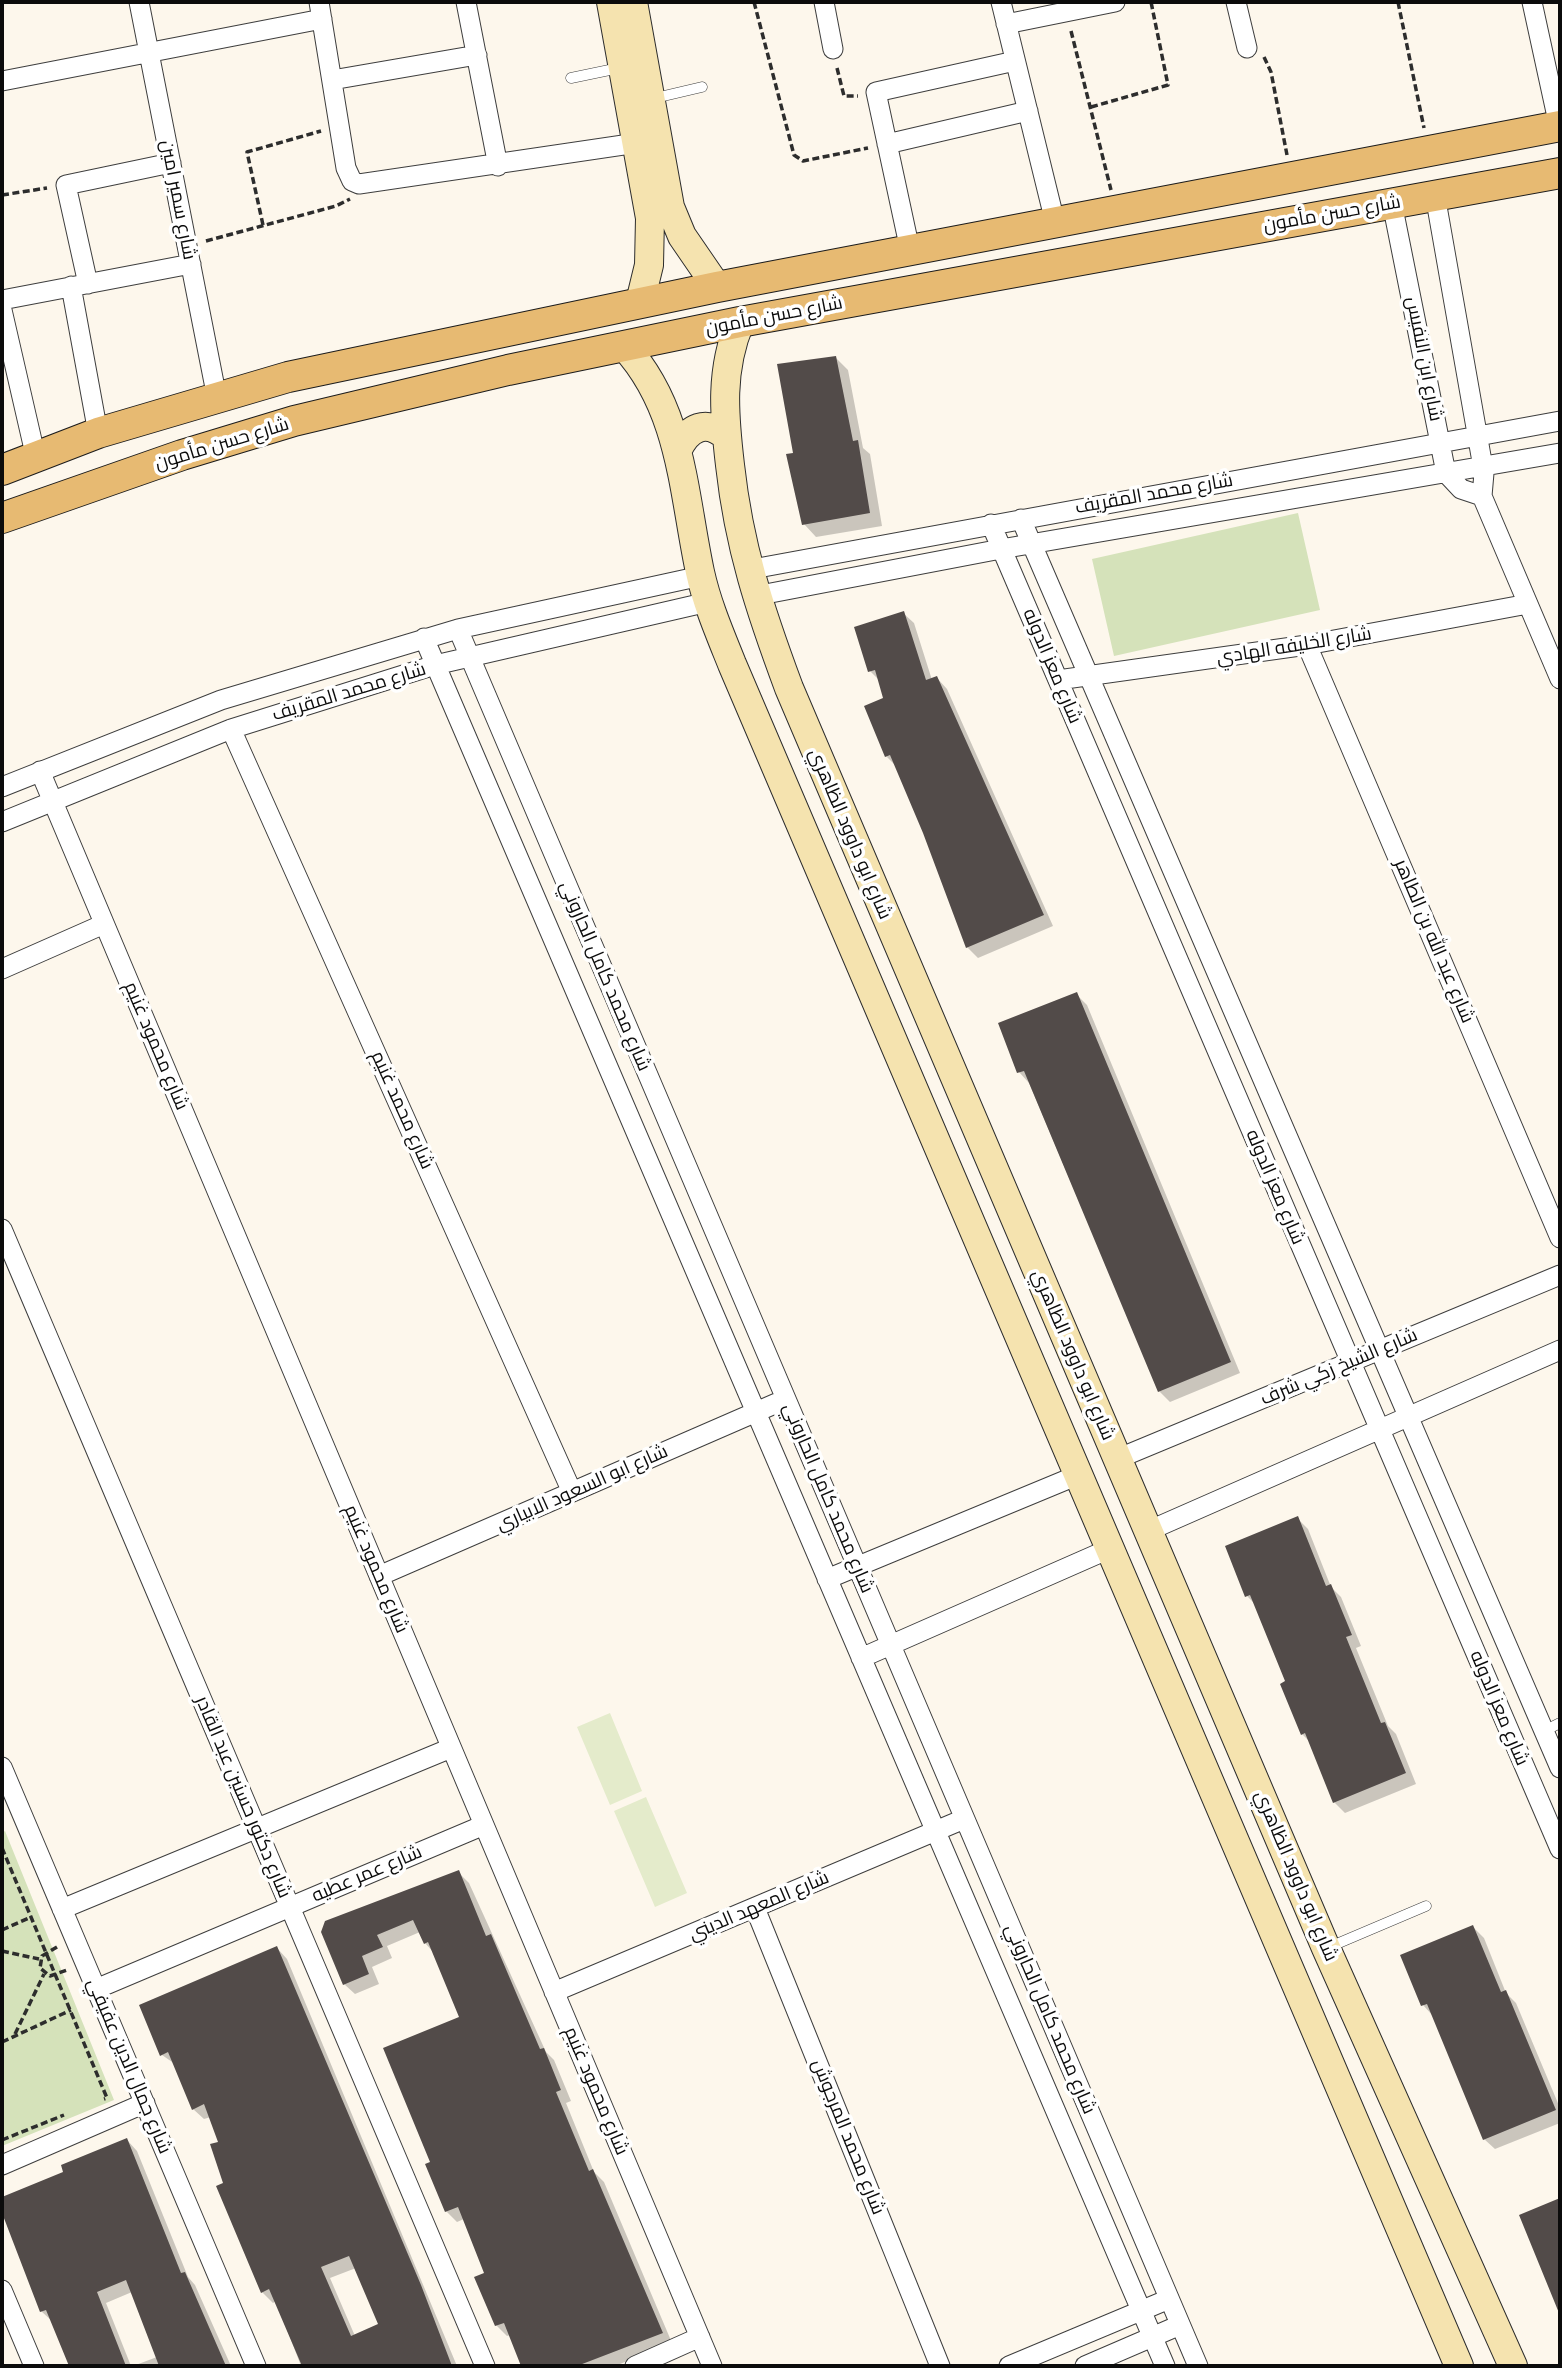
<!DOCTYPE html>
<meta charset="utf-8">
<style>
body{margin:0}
#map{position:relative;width:1562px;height:2368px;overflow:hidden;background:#fdf7ec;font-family:"IBM Plex Serif",serif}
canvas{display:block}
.frame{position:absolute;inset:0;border:4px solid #0b0b0b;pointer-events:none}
</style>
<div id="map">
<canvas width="1562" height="2368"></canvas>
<div class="frame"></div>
</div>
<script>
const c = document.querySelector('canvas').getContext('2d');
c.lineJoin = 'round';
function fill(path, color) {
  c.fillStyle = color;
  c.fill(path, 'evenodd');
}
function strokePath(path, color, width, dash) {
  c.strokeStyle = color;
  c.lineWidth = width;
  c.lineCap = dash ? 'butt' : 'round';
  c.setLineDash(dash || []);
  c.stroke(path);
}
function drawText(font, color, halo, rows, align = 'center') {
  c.font = font + ' "IBM Plex Serif",Cairo,serif';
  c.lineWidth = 7;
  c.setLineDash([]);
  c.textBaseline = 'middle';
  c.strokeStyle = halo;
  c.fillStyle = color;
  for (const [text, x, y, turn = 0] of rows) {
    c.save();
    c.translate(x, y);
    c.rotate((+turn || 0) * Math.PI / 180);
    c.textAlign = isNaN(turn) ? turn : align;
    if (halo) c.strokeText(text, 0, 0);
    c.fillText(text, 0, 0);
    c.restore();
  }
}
fill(new Path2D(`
 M 1298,513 L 1320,610 L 1114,656 L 1092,559 Z
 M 5,1831 L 114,2100 L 2,2146 L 2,1833 Z`), '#d5e2ba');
fill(new Path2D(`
 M 610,1713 L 642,1791 L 610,1805 L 577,1727 Z
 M 646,1797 L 687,1893 L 655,1907 L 614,1811 Z`), '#e4ebcb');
fill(new Path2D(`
 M 835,357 L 848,370 L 863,448 L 870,454 L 882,526 L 816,537 L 804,524 L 795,454 Z
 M 903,613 L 914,623 L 932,680 L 937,678 L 947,689 L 1053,926 L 978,958 L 967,947 L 925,833 L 896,766 L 886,756 L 885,699 L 879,680 L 870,671 Z
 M 1076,994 L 1087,1005 L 1240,1373 L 1170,1402 L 1159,1391 L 1029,1083 L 1019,1072 Z
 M 1297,1518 L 1308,1529 L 1331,1587 L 1341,1597 L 1361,1646 L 1356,1648 L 1388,1726 L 1396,1734 L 1416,1784 L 1345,1813 L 1334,1802 L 1310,1742 L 1302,1734 L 1287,1682 L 1257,1606 L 1247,1596 L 1227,1547 Z
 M 458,1872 L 469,1883 L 546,2052 L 554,2060 L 571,2101 L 566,2103 L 594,2172 L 604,2182 L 672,2343 L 615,2366 L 523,2366 L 510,2335 L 507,2336 L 496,2325 L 487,2273 L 464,2219 L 457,2222 L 446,2211 L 433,2163 L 461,2018 L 434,1953 L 425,1943 L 420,1932 L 387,1946 L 392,1958 L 372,1967 L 379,1984 L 355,1994 L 344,1984 L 323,1932 Z
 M 1473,1927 L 1484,1938 L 1506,1993 L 1516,2003 L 1560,2108 L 1560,2123 L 1495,2149 L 1484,2139 L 1433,2016 L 1423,2005 Z
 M 277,1948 L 287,1959 L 457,2366 L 301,2366 L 276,2301 L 273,2303 L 262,2292 L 225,2184 L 220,2143 L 211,2117 L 204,2119 L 193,2109 L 175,2064 L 162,2055 ZM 356,2268 L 380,2325 L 355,2336 L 330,2278 Z
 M 127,2140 L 137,2151 L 188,2277 L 195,2285 L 231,2366 L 133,2366 L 157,2357 L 132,2292 L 106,2303 L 131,2366 L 71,2366 L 53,2322 L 41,2311 L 2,2209 L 2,2198 L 66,2173 Z
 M 1560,2200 L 1560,2313 L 1521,2216 Z`), '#0003');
fill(new Path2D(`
 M 836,356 L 853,441 L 858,440 L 870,513 L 802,525 L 786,454 L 793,453 L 777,364 Z
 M 904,611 L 926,680 L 937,676 L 1044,915 L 966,948 L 923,833 L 890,755 L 885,757 L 864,706 L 883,698 L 875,670 L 868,672 L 854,627 Z
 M 1077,992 L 1231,1362 L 1158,1392 L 1024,1071 L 1017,1073 L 998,1023 Z
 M 1298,1516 L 1326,1586 L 1331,1584 L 1352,1635 L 1346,1637 L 1381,1723 L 1385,1722 L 1406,1773 L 1333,1803 L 1305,1733 L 1301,1735 L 1280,1684 L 1285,1681 L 1250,1595 L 1245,1597 L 1225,1546 Z
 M 459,1870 L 486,1936 L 491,1934 L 540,2049 L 544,2048 L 561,2090 L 556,2092 L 589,2171 L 593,2169 L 663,2333 L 577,2366 L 521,2366 L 504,2323 L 495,2326 L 474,2277 L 484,2273 L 458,2207 L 445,2212 L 425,2164 L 430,2162 L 383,2048 L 459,2017 L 428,1942 L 424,1944 L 413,1920 L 377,1935 L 383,1947 L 362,1956 L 369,1974 L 343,1985 L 321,1932 L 325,1921 Z
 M 1473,1925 L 1501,1992 L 1506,1990 L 1556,2110 L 1483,2140 L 1427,2004 L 1421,2006 L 1400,1955 Z
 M 277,1946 L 421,2285 L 452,2366 L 302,2366 L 269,2289 L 261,2293 L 216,2186 L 223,2183 L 210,2144 L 218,2142 L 204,2104 L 192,2110 L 168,2052 L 160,2056 L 139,2005 ZM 349,2256 L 378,2324 L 351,2336 L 321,2267 Z
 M 127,2138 L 181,2273 L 185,2272 L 226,2366 L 159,2366 L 126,2280 L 97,2292 L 126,2366 L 69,2366 L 46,2310 L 40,2312 L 2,2213 L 2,2197 L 63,2172 L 61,2165 Z
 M 1560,2198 L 1560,2313 L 1559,2313 L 1519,2215 Z`), '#524b49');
const lane = new Path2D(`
 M 571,78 L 619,68
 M 651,99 L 702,87
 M 1544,1731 L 1560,1723
 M 1327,1948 L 1426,1906`);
const street = new Path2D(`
 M 139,2 L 217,398
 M 319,2 L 346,168 L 352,181 L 359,184 L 637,143
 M 466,2 L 498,166
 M 824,2 L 833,49
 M 1001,2 L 1055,222
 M 1236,2 L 1247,48
 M 1532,2 L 1559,126
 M 1006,24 L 1115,2
 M 332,80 L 477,55
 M 2,81 L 322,19
 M 887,144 L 1028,111
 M 1435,195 L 1484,473 L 1482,496 L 1560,679
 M 1392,203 L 1446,473 L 1461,489 L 1482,496
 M 910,250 L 876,92 L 1015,61
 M 88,284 L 66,185 L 171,163
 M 71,286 L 98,433
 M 2,300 L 191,264
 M 2,310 L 36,458
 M 1021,519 L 1560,1768
 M 991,524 L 1560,1849
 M 747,570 L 1560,421
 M 755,596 L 1001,549 L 1560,453
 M 458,629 L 1198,2366
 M 424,638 L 1165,2366
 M 1307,645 L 1560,1238
 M 1058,680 L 1307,645 L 1528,604
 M 231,729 L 572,1492
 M 40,771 L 712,2366
 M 2,787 L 221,700 L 458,629 L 701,576
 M 2,822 L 231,729 L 435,665 L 708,602
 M 2,969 L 104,924
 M 2,1229 L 485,2366
 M 1117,1459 L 1560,1275
 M 1148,1531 L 1560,1350
 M 379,1576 L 786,1399
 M 827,1579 L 1078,1475
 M 861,1658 L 1109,1549
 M 2,1767 L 256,2366
 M 755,1908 L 940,2366
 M 62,1909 L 451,1748
 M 96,1989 L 484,1825
 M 554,1992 L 964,1819
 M 2,2165 L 145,2103
 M 2,2290 L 34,2366
 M 635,2366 L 700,2337
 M 1009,2366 L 1169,2299
 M 1085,2366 L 1180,2325`);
const secondary = new Path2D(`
 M 611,2 L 650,218 L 649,265 L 640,302
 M 633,2 L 670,207 L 682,236 L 717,287
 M 740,322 C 720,370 724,414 730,465 C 739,547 760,610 789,688 L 1326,1948 L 1513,2366
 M 624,346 C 682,409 683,492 700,572 C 707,604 720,634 732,664 L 1459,2366
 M 678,449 C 689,427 706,419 726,436`);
const primary = new Path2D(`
 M 2,470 L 98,433 L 288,377 L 717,287 L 1560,126
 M 2,518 L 182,455 L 294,421 L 508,370 L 740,322 L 1560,173`);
strokePath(lane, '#3e3e3e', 11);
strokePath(street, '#3e3e3e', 21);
strokePath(secondary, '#2d2d2d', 30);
strokePath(primary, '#1c1c1c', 32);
strokePath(new Path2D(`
 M 754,2 L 794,155 L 803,161 L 868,148
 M 1398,2 L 1424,128
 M 1071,31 L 1111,190
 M 1264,57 L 1271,72 L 1287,155
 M 837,68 L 844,96 L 858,96
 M 1091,107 L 1168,85 L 1151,2
 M 2,195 L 47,188
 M 263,225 L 247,152 L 321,131
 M 206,241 L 336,206 L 350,199
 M 2,1848 L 107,2098 L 104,2099
 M 2,1930 L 31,1917
 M 57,1947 L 42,1956 L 40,1968 L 50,1976 L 67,1970
 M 2,1951 L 39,1959
 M 15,2034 L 44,1974
 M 2,2042 L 71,2010
 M 2,2140 L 64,2115`), '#2d2d2d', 3.5, [7, 3.5]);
strokePath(lane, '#fff', 10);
strokePath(street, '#fff', 19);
strokePath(secondary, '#f5e3af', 28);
strokePath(primary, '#e7ba72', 30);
drawText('19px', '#0b0b0b', '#fff', [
 ["شارع سمير امين",178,200,79],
 ["شارع حسن مأمون",1332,214,-10],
 ["شارع حسن مأمون",774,316,-11],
 ["شارع ابن النفيس",1424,359,79],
 ["شارع حسن مأمون",222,444,-17],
 ["شارع محمد المقريف",1154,494,-10],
 ["شارع الخليفه الهادي",1294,646,-9],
 ["شارع معز الدوله",1052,666,67],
 ["شارع محمد المقريف",349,692,-17],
 ["شارع ابو داوود الظاهري",850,834,67],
 ["شارع عبد الله بن الطاهر",1434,941,67],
 ["شارع محمد كامل الحاروني",605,976,67],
 ["شارع محمود غنيم",156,1046,67],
 ["شارع محمد غنيم",402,1110,66],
 ["شارع معز الدوله",1275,1187,67],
 ["شارع ابو داوود الظاهري",1073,1355,67],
 ["شارع الشيخ زكي شرف",1339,1367,-23],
 ["شارع ابو السعود الابياري",582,1488,-24],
 ["شارع محمد كامل الحاروني",828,1498,67],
 ["شارع محمود غنيم",376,1569,67],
 ["شارع معز الدوله",1499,1708,67],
 ["شارع دكتور حسنين عبد القادر",243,1797,67],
 ["شارع عمر عطيه",367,1874,-23],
 ["شارع ابو داوود الظاهري",1296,1876,67],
 ["شارع المعهد الديني",759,1906,-23],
 ["شارع محمد كامل الحاروني",1050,2019,67],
 ["شارع جمال الدين عفيفي",129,2066,67],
 ["شارع محمود غنيم",596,2091,67],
 ["شارع محمد المرجوش",848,2137,68]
]);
</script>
